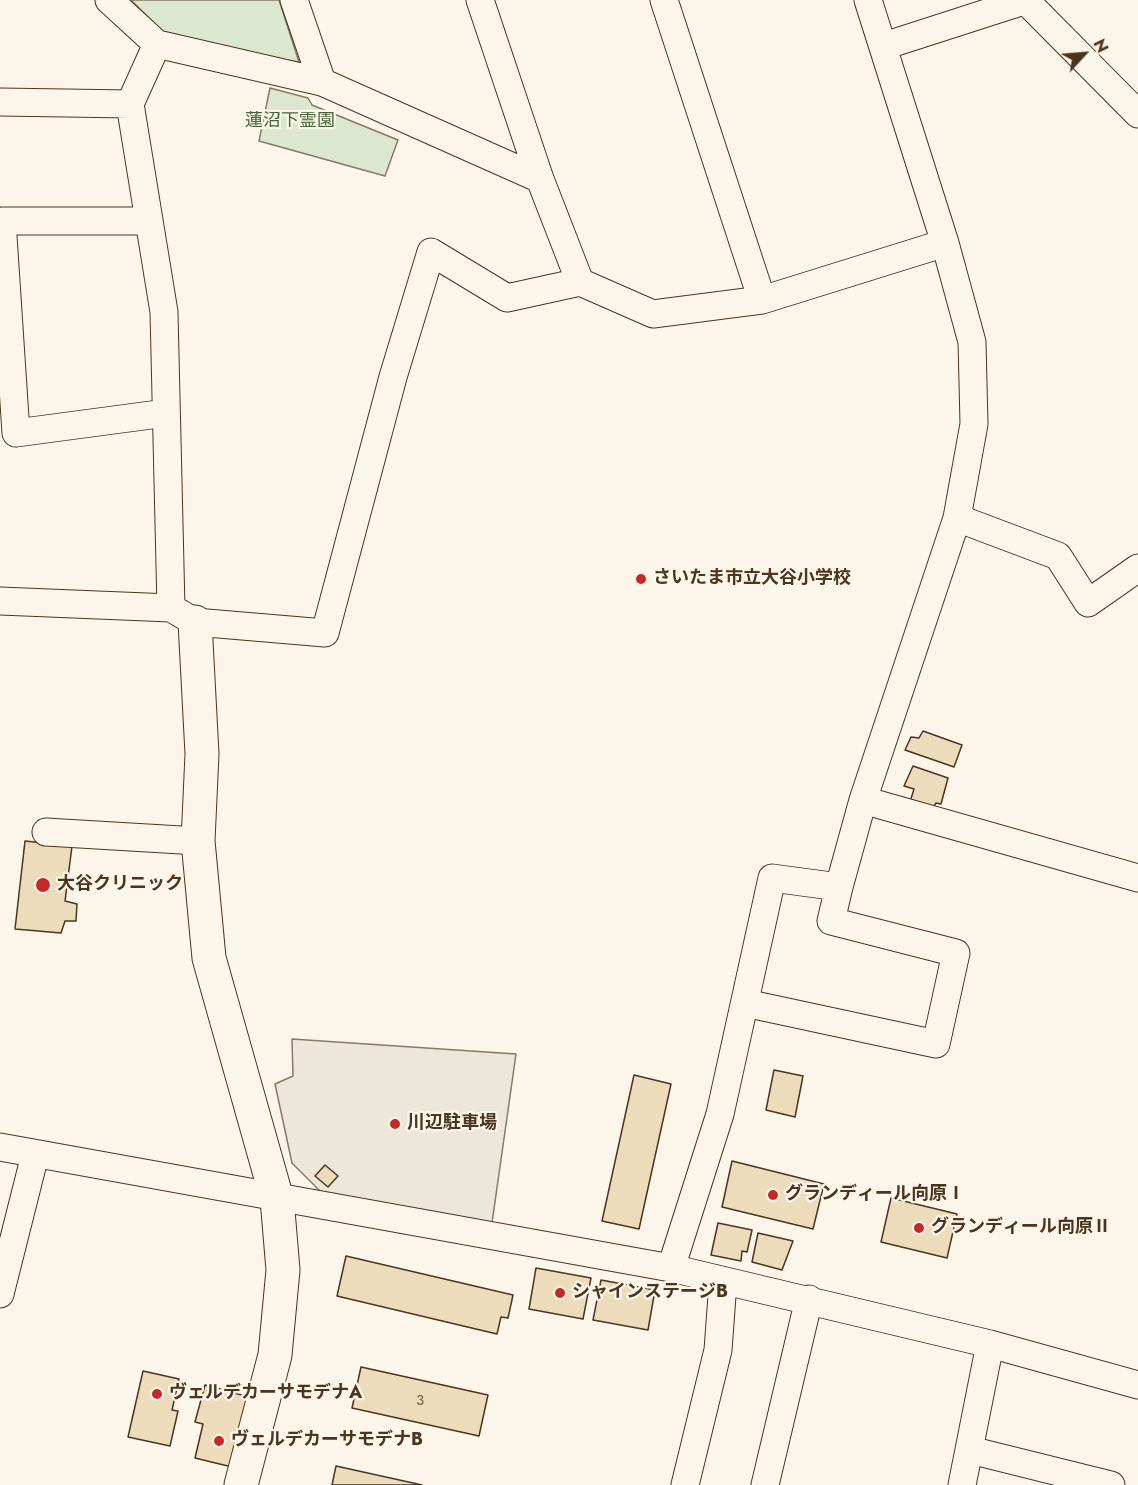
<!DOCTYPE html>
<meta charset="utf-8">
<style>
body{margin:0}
#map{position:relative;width:1138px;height:1485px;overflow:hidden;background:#fbf6e9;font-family:Jost,sans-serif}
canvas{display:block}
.north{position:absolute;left:1054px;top:24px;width:60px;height:60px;-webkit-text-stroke:4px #fbf6e9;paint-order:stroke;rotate:64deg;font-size:16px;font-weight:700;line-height:24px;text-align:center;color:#4a3520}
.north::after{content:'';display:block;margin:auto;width:21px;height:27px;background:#4a3520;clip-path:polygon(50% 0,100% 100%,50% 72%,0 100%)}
</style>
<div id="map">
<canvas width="1138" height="1485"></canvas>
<div class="north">N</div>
</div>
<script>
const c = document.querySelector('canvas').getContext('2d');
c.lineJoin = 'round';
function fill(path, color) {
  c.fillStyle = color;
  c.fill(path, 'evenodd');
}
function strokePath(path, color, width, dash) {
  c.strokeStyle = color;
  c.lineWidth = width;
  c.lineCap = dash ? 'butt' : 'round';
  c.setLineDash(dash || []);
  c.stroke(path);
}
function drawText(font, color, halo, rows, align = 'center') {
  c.font = font + ' Jost,"Noto Sans JP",sans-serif';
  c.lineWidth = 4.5;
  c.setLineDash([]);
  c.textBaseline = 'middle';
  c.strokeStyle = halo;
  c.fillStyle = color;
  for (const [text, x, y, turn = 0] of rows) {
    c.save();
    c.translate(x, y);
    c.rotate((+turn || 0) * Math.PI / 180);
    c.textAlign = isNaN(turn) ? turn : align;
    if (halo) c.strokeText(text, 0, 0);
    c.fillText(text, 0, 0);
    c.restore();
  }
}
const green = new Path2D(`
 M 131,0 L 279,0 L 299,62 L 175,44 Z
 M 270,88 L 308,98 L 312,105 L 398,140 L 385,176 L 259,141 Z`);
fill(green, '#dce7d0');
strokePath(green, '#887966', 1.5);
const parking = new Path2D(`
 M 292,1039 L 516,1054 L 491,1230 L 330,1201 L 292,1163 L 275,1084 L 293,1076 Z`);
fill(parking, '#ede7d9');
strokePath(parking, '#887966', 1.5);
const building = new Path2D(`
 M 923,731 L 962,745 L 954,767 L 905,750 L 911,737 L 919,738 Z
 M 913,766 L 948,778 L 941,804 L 936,803 L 933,808 L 910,802 L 914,789 L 904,786 Z
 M 25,841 L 72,846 L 65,901 L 77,904 L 76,921 L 65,921 L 61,933 L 15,929 Z
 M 774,1070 L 803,1076 L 795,1117 L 766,1110 Z
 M 634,1075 L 671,1084 L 639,1229 L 602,1221 Z
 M 732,1161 L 824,1184 L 813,1229 L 722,1207 Z
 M 325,1165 L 338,1176 L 328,1187 L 315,1176 Z
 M 891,1198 L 957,1214 L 947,1258 L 881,1242 Z
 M 718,1223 L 752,1230 L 747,1252 L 742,1251 L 741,1261 L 711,1255 Z
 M 758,1233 L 793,1241 L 782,1270 L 752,1262 Z
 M 346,1256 L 513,1295 L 508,1318 L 501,1317 L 497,1334 L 337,1296 Z
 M 536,1268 L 591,1278 L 583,1319 L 529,1309 Z
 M 601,1280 L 655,1290 L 648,1330 L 593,1320 Z
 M 361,1367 L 488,1395 L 479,1436 L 352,1408 Z
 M 143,1371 L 179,1379 L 172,1410 L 178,1411 L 170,1446 L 128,1437 Z
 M 205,1385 L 249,1397 L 232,1467 L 195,1458 L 203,1424 L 195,1422 Z
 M 336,1466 L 422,1485 L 332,1485 Z`);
fill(building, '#ecdcbc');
strokePath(building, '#4a3520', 1.5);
const minor = new Path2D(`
 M 109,0 L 157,44 L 322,82 L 540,179
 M 294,0 L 322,82
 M 480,0 L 540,179 L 580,282
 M 664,0 L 762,300
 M 1025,0 L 1138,114
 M 157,44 L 130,104 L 164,312 L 171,608
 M 884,46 L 1027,0
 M 0,102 L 130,104
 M 149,221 L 2,221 L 16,433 L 166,413
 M 957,518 L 1058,556 L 1088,603 L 1138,568
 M 0,601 L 171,608 L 195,622 L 325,633 L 393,377 L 431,252 L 507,298 L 580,282 L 653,314 L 762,300 L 945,243
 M 863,800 L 1138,878
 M 46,832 L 198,841
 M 745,1003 L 936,1044 L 956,953 L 831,921 L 839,887
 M 0,1147 L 671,1268 L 990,1344 L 1138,1385
 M 671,1268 L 720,1114 L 772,878 L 839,887 L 863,800 L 957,518 L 974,424 L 972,342 L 945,243 L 868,0
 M 0,1294 L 35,1155
 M 970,1450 L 1111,1485
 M 685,1485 L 718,1350 L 723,1282
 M 765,1485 L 809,1299
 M 962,1485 L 990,1344`);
const tertiary = new Path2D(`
 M 195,622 L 202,754 L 198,841 L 209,958 L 277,1199 L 283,1270 L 275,1355 L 241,1485`);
strokePath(minor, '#4a3520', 29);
strokePath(tertiary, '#4a3520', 35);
strokePath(minor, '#fbf6e9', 27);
strokePath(tertiary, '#fbf6e9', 33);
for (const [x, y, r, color] of [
 [641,579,6,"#c62828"],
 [43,885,8,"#c62828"],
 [395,1124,6,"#c62828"],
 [773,1195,6,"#c62828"],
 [919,1228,6,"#c62828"],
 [560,1293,6,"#c62828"],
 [157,1394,6,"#c62828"],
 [219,1441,6,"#c62828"]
]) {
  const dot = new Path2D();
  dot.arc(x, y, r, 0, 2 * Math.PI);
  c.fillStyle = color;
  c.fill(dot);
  strokePath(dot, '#fbf6e9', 2);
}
drawText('15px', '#725f47', null, [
 ["3",420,1401]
]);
drawText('18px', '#436837', '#fbf6e9', [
 ["蓮沼下霊園",290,122]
]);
drawText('bold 18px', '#4a3520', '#fbf6e9', [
 ["さいたま市立大谷小学校",653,579],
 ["大谷クリニック",57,885],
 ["川辺駐車場",407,1124],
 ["グランディール向原Ⅰ",785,1195],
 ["グランディール向原Ⅱ",931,1228],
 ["シャインステージB",572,1293],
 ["ヴェルデカーサモデナA",169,1394],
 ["ヴェルデカーサモデナB",231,1441]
], 'left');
</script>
